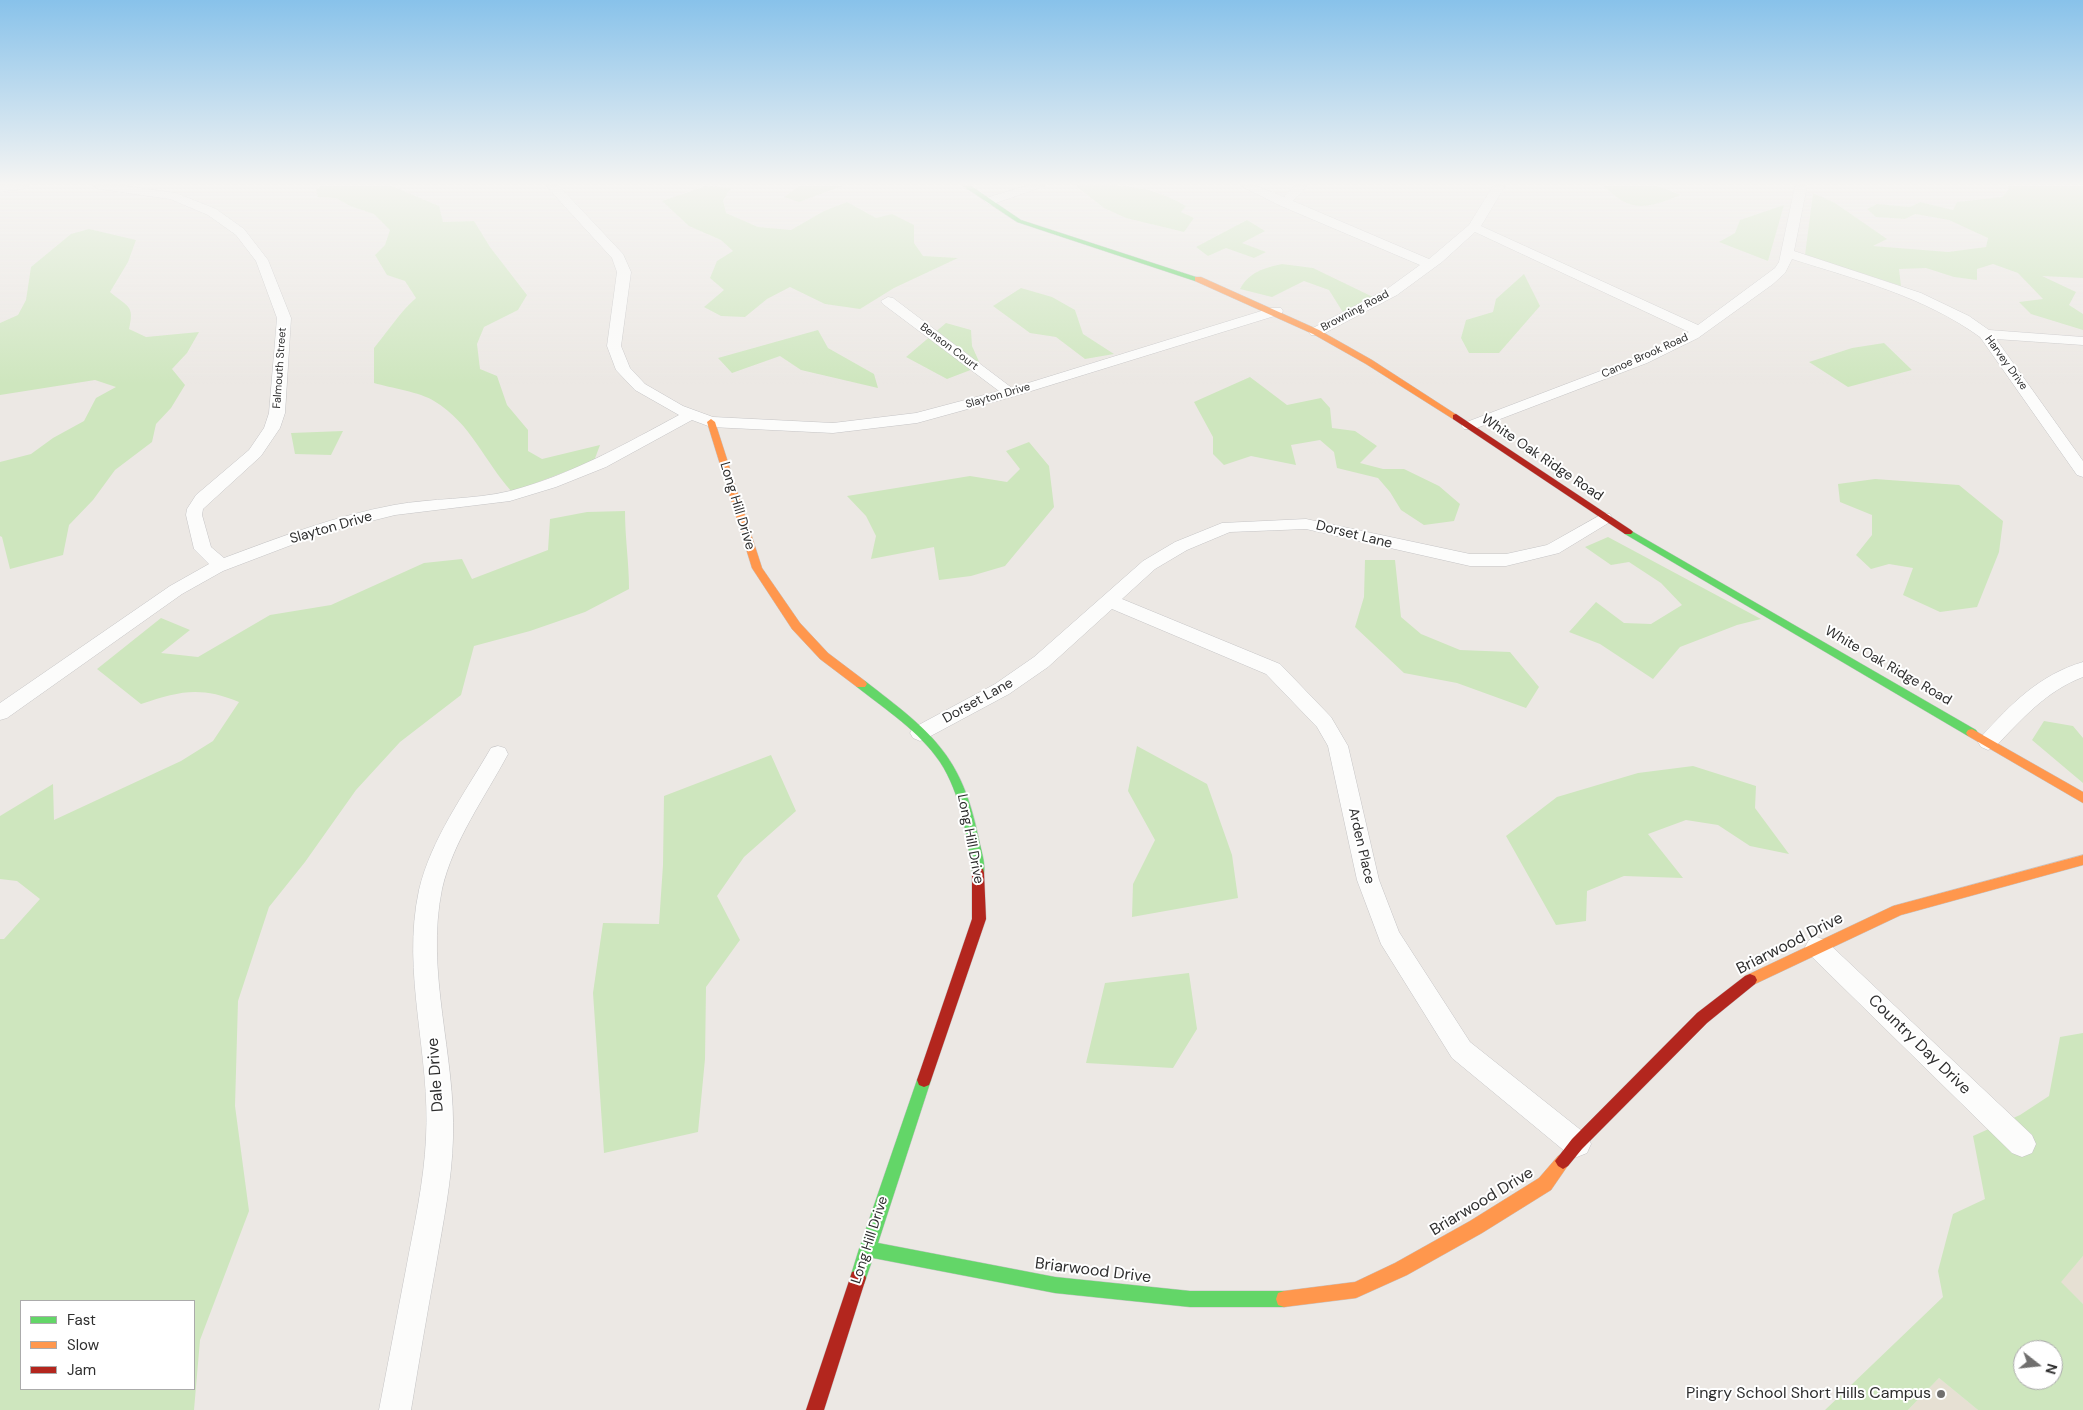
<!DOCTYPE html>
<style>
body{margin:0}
#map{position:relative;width:2083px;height:1410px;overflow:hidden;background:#ece8e4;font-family:"DM Sans",sans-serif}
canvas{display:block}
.legend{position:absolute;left:20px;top:1300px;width:175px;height:90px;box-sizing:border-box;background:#fff;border:1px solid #ababab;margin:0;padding:6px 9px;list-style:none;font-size:15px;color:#2e2e2e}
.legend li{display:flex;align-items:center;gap:10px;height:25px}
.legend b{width:25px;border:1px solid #ababab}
.north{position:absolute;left:2013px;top:1340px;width:50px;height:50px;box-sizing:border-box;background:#fff;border:1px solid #ababab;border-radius:50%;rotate:106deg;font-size:14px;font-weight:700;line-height:20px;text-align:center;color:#2e2e2e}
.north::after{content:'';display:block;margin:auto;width:18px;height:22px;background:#706f6e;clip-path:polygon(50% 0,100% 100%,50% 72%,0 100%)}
</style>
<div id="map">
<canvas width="2083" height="1410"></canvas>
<ul class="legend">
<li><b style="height:6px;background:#63d668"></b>Fast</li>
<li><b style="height:6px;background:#ff974d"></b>Slow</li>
<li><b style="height:6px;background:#b3261e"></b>Jam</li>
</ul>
<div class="north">N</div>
</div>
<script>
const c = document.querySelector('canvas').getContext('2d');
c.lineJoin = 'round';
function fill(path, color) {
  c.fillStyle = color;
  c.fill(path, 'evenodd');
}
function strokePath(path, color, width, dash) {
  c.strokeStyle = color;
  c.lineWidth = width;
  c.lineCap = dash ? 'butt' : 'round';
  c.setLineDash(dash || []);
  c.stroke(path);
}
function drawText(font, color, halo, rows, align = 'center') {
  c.font = font + ' "DM Sans",sans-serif';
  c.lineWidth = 4;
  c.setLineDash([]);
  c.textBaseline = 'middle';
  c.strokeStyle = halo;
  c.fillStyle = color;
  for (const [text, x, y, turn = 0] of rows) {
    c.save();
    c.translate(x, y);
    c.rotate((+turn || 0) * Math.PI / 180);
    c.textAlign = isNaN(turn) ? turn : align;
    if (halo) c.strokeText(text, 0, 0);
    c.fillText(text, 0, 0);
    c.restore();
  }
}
fill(new Path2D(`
 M 2083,1256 L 2083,1304 L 2060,1282 Z
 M 1939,1378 L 1978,1410 L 1908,1410 Z`), '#e6e0d3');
fill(new Path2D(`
 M 321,186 L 392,186 L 439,206 L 443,222 L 474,221 L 490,247 L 527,295 L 518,310 L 484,327 L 477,344 L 480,369 L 497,376 L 507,405 L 528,430 L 528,451 L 542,459 L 600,445 L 594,461 L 512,492 C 484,461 471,423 434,401 C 420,392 391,388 374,383 L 374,348 C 388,331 400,312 416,298 L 405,281 L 387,275 L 375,255 L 385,245 L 390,230 L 374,214 L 350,206 L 336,198 L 318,197 L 316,190 Z
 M 706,186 L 731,188 L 723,200 L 726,213 L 758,227 L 791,230 L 824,211 L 847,202 L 876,218 L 892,214 L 914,225 L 914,243 L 923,256 L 958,258 L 894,288 L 860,309 L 825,304 L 790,287 L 767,299 L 745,317 L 721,316 L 704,307 L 724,290 L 710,278 L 717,261 L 733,251 L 721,240 L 689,226 L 662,201 Z
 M 799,186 L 842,186 L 799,202 L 784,197 Z
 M 1076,186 C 1120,186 1146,183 1186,206 L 1181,212 L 1194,218 L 1184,232 L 1126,218 L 1104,208 Z
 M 1604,186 L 1657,186 L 1681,195 C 1648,208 1631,214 1604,186 Z
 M 2008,186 L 2083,186 L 2083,278 L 2042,276 L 2076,292 L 2069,305 L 2083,314 L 2083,330 L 2031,314 L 2019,302 L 2043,299 L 2018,273 L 1993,264 L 1977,269 L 1977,280 L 1954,277 L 1926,268 L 1899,269 L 1901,286 L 1805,255 L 1813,193 L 1835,203 L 1887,239 L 1873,246 L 1948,252 L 1986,247 L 1988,238 L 1949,220 L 1915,214 L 1905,219 L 1876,217 L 1867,209 L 1877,204 L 1910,207 L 1920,202 L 1953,210 L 1957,202 L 2002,197 L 2009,189 Z
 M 1784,205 L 1768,261 L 1719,242 L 1735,233 L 1740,220 Z
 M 1247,220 L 1265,231 L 1242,243 L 1266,252 L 1254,258 L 1226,248 L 1208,256 L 1196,247 Z
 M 89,229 L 136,240 L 128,262 L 110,292 C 127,307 135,304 129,329 L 146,337 L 199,332 L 187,353 L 172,369 L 185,385 L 171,408 L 156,424 L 152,442 L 115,470 L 93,500 L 69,525 L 63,555 L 10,569 L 2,537 L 0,536 L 0,462 L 31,454 L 53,438 L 84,421 L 96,398 L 116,387 L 95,380 L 0,395 L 0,323 L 18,315 L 26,300 L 31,267 L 71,234 Z
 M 1282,264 L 1313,268 L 1373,297 L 1344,314 L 1329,290 L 1304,281 L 1272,297 L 1240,289 C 1249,272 1264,268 1282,264 Z
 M 1524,274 L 1540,306 L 1499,353 L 1469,353 L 1461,338 L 1466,320 L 1493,312 L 1496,299 Z
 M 1021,288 L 1052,297 L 1075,310 L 1083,334 L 1114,354 L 1085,359 L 1056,337 L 1030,333 L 993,306 Z
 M 946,323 L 971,330 L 972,346 L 981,366 L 947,379 L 906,357 Z
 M 818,330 L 828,348 L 874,374 L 878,388 L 801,370 L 780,356 L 732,373 L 718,358 Z
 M 1884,343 L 1912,370 L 1848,387 L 1809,362 L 1852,348 Z
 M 1250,377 L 1287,405 L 1321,398 L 1330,408 L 1332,428 L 1355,431 L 1377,446 L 1360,463 L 1383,469 L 1404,469 L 1439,486 L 1460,504 L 1454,521 L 1424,525 L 1401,510 L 1390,492 L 1378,478 L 1337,468 L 1334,452 L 1320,440 L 1291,445 L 1296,465 L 1251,456 L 1224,465 L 1213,454 L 1213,437 L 1194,402 Z
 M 343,431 L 331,455 L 295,454 L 291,433 Z
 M 1029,442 L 1049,466 L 1054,507 L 1005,566 L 971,576 L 939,580 L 934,547 L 871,559 L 876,536 L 866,516 L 847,496 L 970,476 L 1007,482 L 1020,469 L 1006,451 Z
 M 1875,479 L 1959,485 L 2003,521 L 1999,552 L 1977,607 L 1940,612 L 1903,595 L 1913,568 L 1889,564 L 1871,569 L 1856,555 L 1872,535 L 1872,515 L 1840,502 L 1838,484 Z
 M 625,511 C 625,538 629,563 629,589 L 585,612 L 530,631 L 474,646 L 461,695 L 400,742 L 356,790 L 305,862 L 269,907 L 238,1001 L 235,1106 L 249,1211 L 200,1340 L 194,1410 L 0,1410 L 0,939 L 4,939 L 40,899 L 17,881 L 0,879 L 0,816 L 53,784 L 54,820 L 181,761 L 213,741 L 239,702 C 200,686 180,691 141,704 L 97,669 L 161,618 L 190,630 L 161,653 L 198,657 L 270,615 L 331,605 L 424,563 L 462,559 L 472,579 L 548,550 L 550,519 L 587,512 ZM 21,1301 L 194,1301 L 194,1389 L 21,1389 Z
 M 1608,537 L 1761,619 L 1737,625 L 1680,647 L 1653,679 L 1600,644 L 1569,632 L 1596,602 L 1624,623 L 1651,624 L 1682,605 L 1661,583 L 1629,562 L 1611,565 L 1585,547 Z
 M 1365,560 L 1395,560 L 1401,617 L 1421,634 L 1460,650 L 1510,652 L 1539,687 L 1526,708 L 1457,683 L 1404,673 L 1355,627 L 1364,597 Z
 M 2044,721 L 2073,726 L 2083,738 L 2083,783 L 2032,740 Z
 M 1137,746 L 1207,784 L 1232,855 L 1238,898 L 1132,917 L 1133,884 L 1155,840 L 1128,791 Z
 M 771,755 L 796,811 L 744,857 L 717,896 L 740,940 L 706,987 L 705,1059 L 698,1132 L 604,1153 L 593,993 L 603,923 L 659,924 L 663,865 L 664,796 Z
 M 1693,766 L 1756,786 L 1755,808 L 1789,854 L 1750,846 L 1718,825 L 1686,820 L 1648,834 L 1683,878 L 1624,876 L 1587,891 L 1586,921 L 1556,925 L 1506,836 L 1557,797 L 1638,773 Z
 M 1189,973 L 1197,1029 L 1173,1068 L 1086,1063 L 1105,983 Z
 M 2083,1033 L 2083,1256 L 2061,1282 L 2083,1304 L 2083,1410 L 1978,1410 L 1939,1378 L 1908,1410 L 1825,1410 L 1943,1297 L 1938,1271 L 1953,1214 L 1985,1199 L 1973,1136 L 2020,1115 L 2049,1096 L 2060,1037 ZM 2023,1350 L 2053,1350 L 2053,1380 L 2023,1380 Z`), '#cee6be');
const street = new Path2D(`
 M 0,186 L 29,186 L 23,189 L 0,192 Z
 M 93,186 L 126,186 L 176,193 L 216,209 L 244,229 L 268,260 L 291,318 L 285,413 L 280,428 L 261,456 L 203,509 L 202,515 L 211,547 L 224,558 C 280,537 335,516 394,505 C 432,498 473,500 510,491 C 571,475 625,444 679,415 L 635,390 L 616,370 L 607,346 L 617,272 L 612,258 L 546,186 L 559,186 L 623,254 L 631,272 L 621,346 L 630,368 L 645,384 L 683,406 L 713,417 L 833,423 L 916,413 L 999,391 L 883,304 L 881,301 L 888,297 L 893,298 L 1012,388 L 1271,308 L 1281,308 L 1283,311 L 1281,314 L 1015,396 L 917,423 L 833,433 L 711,427 L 692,420 L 606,467 L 556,487 L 510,501 L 395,515 L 359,524 L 315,536 L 223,571 L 182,594 L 7,718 L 0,720 L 0,703 L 170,586 L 209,564 L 194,549 L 186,515 L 187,509 L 196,495 L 249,450 L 264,428 L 269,413 L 277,318 L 256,261 L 236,235 L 208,215 L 170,199 L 99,189 Z
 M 1026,186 L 1045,186 L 990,205 L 984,201 L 986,198 Z
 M 1241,186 L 1257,186 L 1284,197 L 1294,186 L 1307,186 L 1293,201 L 1429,259 L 1469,225 L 1493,186 L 1505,186 L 1481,226 L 1698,325 L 1775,268 L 1779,262 L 1795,186 L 1807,186 L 1794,251 L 1921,293 L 1969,316 L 1989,330 L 2083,337 L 2083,345 L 1996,339 L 2083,461 L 2083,477 L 2077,475 L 1980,337 C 1923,296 1858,280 1792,259 L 1785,273 L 1773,284 L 1698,338 L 1647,363 L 1474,429 L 1464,429 L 1461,426 L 1464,423 L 1637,357 L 1689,332 L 1475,232 L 1442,262 L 1397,295 L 1321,335 L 1311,335 L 1309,332 L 1311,329 L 1387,289 L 1420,265 L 1281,206 Z
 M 1604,513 L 1610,514 L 1612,518 L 1610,522 L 1559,553 L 1506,566 L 1470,566 L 1306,529 L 1230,532 L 1187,550 L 1155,569 L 1122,599 L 1280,664 L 1331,717 L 1348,746 L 1379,880 L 1399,932 L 1470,1042 L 1587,1135 L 1591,1144 L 1587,1153 L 1577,1157 L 1567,1153 L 1452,1058 L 1381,944 L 1357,880 L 1328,746 L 1317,727 L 1266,674 L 1112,609 L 1048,667 L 1009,694 L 927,738 L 920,741 L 913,738 L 910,733 L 913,728 L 995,684 L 1034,657 L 1143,561 L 1175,542 L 1222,523 L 1306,519 L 1470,554 L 1506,554 L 1547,545 Z
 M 2083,662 L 2083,677 C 2046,691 2022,719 1995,747 L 1988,750 L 1981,747 L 1978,742 L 1981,737 C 2011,704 2039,675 2083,662 Z
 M 498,746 L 505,748 L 508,754 C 485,797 453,841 442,889 C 425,972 456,1055 453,1138 C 452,1180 443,1223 436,1265 C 427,1313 419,1362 411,1410 L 379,1410 C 388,1363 397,1316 406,1269 C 414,1226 424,1182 426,1138 C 431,1055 401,973 419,890 C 431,839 465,793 491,748 Z
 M 1817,937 L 1825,940 L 2032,1135 L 2036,1144 L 2032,1153 L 2022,1157 L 2012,1153 L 1809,954 L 1805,947 L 1809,940 Z`);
const fast = new Path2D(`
 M 963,186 L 971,186 L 1021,220 L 1202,279 L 1195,281 L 1017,222 Z
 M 1628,529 L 1976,730 L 1978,733 L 1976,736 L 1968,736 L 1625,534 L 1623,532 Z
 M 861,680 L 865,681 C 931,732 962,754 979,840 C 981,850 987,867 983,877 L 978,878 L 973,877 L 972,873 C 967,836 961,794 940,762 C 919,731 886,710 857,687 L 855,684 Z
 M 924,1073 L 929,1075 L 931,1080 L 878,1243 L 1055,1277 L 1190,1291 L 1284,1291 L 1290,1293 L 1292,1299 L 1290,1305 L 1284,1307 L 1190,1307 L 1055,1293 L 873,1258 L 864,1284 L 858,1286 L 852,1284 L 850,1278 L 859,1249 L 917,1080 L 919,1075 Z`);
const slow = new Path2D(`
 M 1195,277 L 1201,277 L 1319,330 L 1372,360 L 1460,417 L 1456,420 L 1453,419 L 1366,364 L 1313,334 L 1195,281 Z
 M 711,419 L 715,422 L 762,568 L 800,623 L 828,653 L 865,681 L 867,684 L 865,687 L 857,687 L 820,659 L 792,629 L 752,568 L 707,422 Z
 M 1972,729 L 2083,792 L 2083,803 L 1968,736 L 1966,733 L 1968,730 Z
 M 2083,855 L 2083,865 L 1901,915 L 1755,984 L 1750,986 L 1745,984 L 1743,980 L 1745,976 L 1893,906 Z
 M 1563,1153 L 1568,1156 L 1571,1161 L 1551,1190 L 1482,1233 L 1407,1275 L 1356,1298 L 1284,1307 L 1278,1305 L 1276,1299 L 1278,1293 L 1284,1291 L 1355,1282 L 1395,1263 L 1470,1221 L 1539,1178 L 1558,1156 Z`);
const jam = new Path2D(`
 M 1456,414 L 1631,530 L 1633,532 L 1631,534 L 1625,534 L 1453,419 L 1453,415 Z
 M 978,868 L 983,869 L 984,873 L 986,919 L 931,1080 L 929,1085 L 924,1087 L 919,1085 L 917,1080 L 972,919 L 972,873 L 973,869 Z
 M 1750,974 L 1755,976 L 1757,980 L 1755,984 L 1707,1023 L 1582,1149 L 1568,1166 L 1563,1169 L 1558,1166 L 1555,1161 L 1572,1139 L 1697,1013 L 1745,976 Z
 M 858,1270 L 864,1272 L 866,1278 L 824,1410 L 806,1410 L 852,1272 Z`);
strokePath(street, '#c5c4c5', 1);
strokePath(fast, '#c5c4c5', 1);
strokePath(slow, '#c5c4c5', 1);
strokePath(jam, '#c5c4c5', 1);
fill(street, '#fcfcfb');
fill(fast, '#63d668');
fill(slow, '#ff974d');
fill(jam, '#b3261e');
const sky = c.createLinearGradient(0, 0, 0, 384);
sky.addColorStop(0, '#88c2ea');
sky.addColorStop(0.48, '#f6f5f3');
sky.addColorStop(1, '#f6f5f300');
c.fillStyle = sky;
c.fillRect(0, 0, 2083, 384);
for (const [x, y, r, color] of [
 [1941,1394,5,"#706f6e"]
]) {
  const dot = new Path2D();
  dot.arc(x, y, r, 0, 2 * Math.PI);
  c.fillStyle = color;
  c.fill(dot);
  strokePath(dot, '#fff', 2);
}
drawText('11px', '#2e2e2e', '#fff', [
 ["Browning Road",1355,311,-28],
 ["Benson Court",949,347,37],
 ["Canoe Brook Road",1645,356,-24],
 ["Harvey Drive",2006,363,54],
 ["Falmouth Street",280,368,-86],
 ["Slayton Drive",998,396,-16]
]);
drawText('14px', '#2e2e2e', '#fff', [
 ["White Oak Ridge Road",1542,458,34],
 ["Long Hill Drive",737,506,73],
 ["Slayton Drive",331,528,-16],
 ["Dorset Lane",1354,535,14],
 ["White Oak Ridge Road",1888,666,30],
 ["Dorset Lane",978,701,-29],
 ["Long Hill Drive",970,839,79],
 ["Arden Place",1361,846,77],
 ["Long Hill Drive",870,1240,-72]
]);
drawText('16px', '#2e2e2e', '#fff', [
 ["Briarwood Drive",1790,944,-27],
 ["Country Day Drive",1919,1045,44],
 ["Dale Drive",436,1075,-94],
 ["Briarwood Drive",1482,1202,-31],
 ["Briarwood Drive",1093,1271,7]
]);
drawText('16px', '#2e2e2e', '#fff', [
 ["Pingry School Short Hills Campus",1931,1394]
], 'right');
</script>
